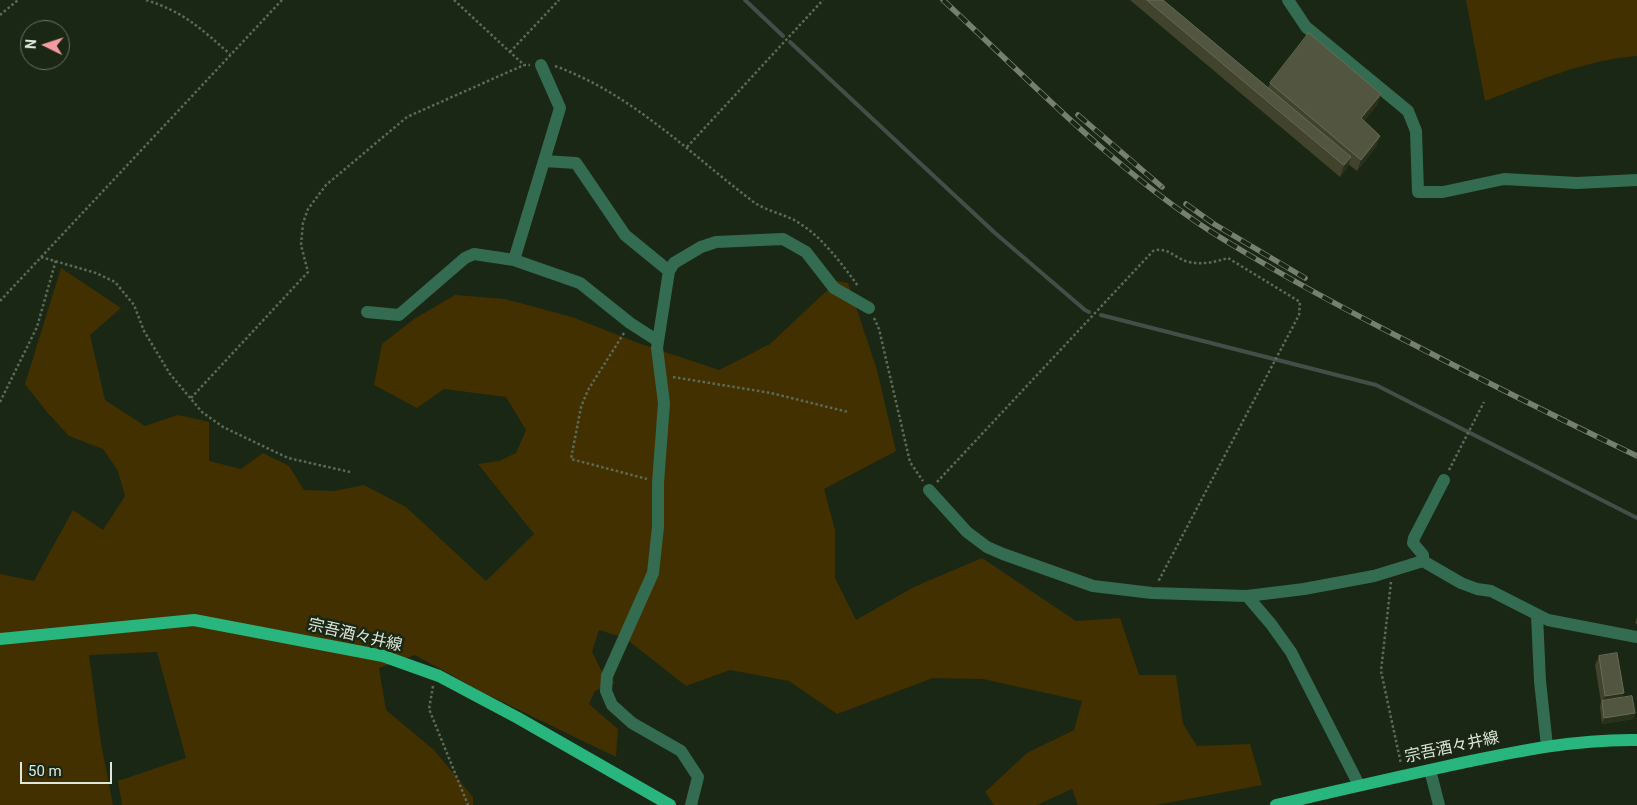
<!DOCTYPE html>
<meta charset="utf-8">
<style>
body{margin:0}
#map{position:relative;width:1637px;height:805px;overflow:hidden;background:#1a2714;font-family:Roboto,sans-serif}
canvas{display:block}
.north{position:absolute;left:20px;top:20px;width:50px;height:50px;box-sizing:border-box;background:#1a2714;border:1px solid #687464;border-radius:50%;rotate:274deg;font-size:14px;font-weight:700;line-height:20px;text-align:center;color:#dee7db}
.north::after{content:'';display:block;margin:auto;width:18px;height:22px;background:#f49aa3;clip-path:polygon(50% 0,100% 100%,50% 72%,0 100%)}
.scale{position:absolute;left:20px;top:762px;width:92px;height:22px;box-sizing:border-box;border:2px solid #dee7db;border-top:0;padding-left:6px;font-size:15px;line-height:18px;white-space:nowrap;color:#dee7db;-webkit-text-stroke:4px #1a2714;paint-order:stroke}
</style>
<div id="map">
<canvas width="1637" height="805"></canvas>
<div class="north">N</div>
<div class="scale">50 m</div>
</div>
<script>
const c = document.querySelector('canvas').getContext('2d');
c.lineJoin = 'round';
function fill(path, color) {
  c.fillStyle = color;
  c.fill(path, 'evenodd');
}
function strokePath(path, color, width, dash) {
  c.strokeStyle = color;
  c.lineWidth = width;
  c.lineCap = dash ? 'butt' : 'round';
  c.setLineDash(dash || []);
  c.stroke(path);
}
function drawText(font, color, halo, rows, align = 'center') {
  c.font = font + ' Roboto,"Noto Sans JP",sans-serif';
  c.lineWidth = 5;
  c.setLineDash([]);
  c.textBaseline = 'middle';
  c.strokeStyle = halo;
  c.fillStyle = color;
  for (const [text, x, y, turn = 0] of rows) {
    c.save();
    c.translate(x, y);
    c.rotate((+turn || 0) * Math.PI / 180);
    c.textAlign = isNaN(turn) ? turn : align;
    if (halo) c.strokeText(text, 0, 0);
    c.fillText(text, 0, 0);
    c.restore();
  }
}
fill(new Path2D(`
 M 1466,0 L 1637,0 L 1637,56 C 1584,60 1535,82 1485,101 Z
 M 61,268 L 121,308 L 90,335 L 105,400 L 145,426 L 178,415 L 209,422 L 209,461 L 241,469 L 263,453 L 289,466 L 304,490 L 334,491 L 364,485 L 406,507 L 486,581 L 534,534 L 478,464 L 499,461 L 516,453 L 526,430 L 506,397 L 444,389 L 417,408 L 374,385 L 382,344 L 414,319 L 455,295 L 505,299 L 572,317 L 638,343 L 719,370 L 770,344 L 837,281 L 848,283 L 877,370 L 896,451 L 824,489 L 835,530 L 835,578 L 856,620 L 914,587 L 982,558 L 1076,621 L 1120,618 L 1139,675 L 1176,675 L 1183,724 L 1197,746 L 1250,744 L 1262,785 L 1156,805 L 1078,805 L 1072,789 L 1037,805 L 994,805 L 985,792 L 1027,753 L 1074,730 L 1082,701 L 983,679 L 933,678 L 837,714 L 789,681 L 730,670 L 686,686 L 625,638 L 599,630 L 592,652 L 601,670 L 615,683 L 595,691 L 589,704 L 618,729 L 616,757 L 482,692 L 415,655 L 379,668 L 386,710 L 434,750 L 473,797 L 473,805 L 122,805 L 118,781 L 186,758 L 157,652 L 89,655 L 101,743 L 113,805 L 0,805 L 0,574 L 34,581 L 73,510 L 103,530 L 125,496 L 118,471 L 103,449 L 69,436 L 46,411 L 25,384 Z`), '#423000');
strokePath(new Path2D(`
 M 745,0 L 783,36
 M 790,42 L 995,233 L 1085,310 L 1089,312
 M 1101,315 L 1376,385 L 1637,518`), '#434e49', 4);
strokePath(new Path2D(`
 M 146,0 C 184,12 200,28 230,54
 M 454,0 L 524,65 L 530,65
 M 0,15 L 18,0
 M 510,52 L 559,0
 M 555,66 C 632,94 688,152 751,200 C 766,212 784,213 799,223 C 822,237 842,264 858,286
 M 687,147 L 823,0
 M 41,257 L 96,273 L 115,282 L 134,305 L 144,331 L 170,374 L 202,412 L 223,427 L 288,458 L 350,472
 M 0,301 L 282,0
 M 874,318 L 879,329 L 910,462 L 923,481
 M 624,333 L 588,390 L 581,407 L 571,459 L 647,479
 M 673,377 L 771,393 L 848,412
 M 191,398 L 308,272 L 301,245 L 303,223 L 308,209 L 326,185 L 407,117 L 524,65
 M 0,402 L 37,327 L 56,260
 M 1449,470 L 1484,402
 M 937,482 L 1153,251 C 1168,246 1175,259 1189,262 C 1202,265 1215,262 1228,258 L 1300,302 L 1299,315 L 1158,582
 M 1391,582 L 1381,671 L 1401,764
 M 433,686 L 429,709 L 468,805`), '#5e6a5a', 2.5, [2.5, 2.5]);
strokePath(new Path2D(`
 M 1288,0 L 1306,27 L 1408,111 L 1416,131 L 1418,192 L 1443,192 L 1504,179 L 1577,183 L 1637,180
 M 544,161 L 576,163 L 625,235 L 669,271
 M 514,260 L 560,108 L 541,65
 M 367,312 L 399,315 L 465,258 L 474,254 L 514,260 L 580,283 L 630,323 L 658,341
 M 929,490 L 967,532 L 987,547 L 1003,554 L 1093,586 L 1152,593 L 1247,596 L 1304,589 L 1374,576 L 1423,561 L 1461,583 L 1477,589 L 1491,591 L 1548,620 L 1637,637
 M 1423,561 L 1423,555 L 1413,543 L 1414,538 L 1444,480
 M 1247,596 L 1271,624 L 1291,652 L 1359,785
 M 1537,615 L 1540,681 L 1547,746
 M 1430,770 L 1439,805
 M 691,805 L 698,777 L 681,751 L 632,723 L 612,705 L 606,691 L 607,676 L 653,573 L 658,527 L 658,483 L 664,403 L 657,348 L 669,271 L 674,263 L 701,247 L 716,242 L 783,239 L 806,252 L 834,288 L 869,308`), '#336c51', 12);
strokePath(new Path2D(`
 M 0,639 L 194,620 L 383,656 L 439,676 L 518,718 L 670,805
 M 1276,805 C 1335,791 1393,778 1452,765 C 1514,752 1573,739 1637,740`), '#29b57e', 12);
const rail = new Path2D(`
 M 943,0 C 1028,79 1112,167 1210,231 C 1270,269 1333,303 1397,336 C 1476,377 1556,417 1637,456
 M 1078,115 L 1162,187
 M 1186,204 L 1214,224 L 1305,278`);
strokePath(rail, '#758071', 5.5);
strokePath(rail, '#1a2714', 4, [11]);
fill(new Path2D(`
 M 1130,0 L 1163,0 L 1268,88 L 1270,83 L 1381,94 L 1377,105 L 1364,121 L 1380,136 L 1376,147 L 1357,171 L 1348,164 L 1347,168 L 1340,177 Z
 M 1637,617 L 1637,624 L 1635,623 Z
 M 1599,656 L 1622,698 L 1635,713 L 1633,719 L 1602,724 L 1600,707 L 1601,702 L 1595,665 Z`), '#41432c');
fill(new Path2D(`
 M 1381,94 L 1377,105 L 1357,130 L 1361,118 Z
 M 1380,136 L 1376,147 L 1357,171 L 1361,160 Z
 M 1351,157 L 1347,168 L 1340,177 L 1344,165 Z
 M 1624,693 L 1620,701 L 1602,704 L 1605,696 Z
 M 1635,713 L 1633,719 L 1602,724 L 1604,718 Z`), '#2a311b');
const building = new Path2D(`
 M 1147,0 L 1163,0 L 1351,157 L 1344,165 Z
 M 1309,33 L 1381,94 L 1361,118 L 1380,136 L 1361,160 L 1270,83 Z
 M 1617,653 L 1624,693 L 1605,696 L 1599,656 Z
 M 1632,696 L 1635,713 L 1604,718 L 1602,701 Z`);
fill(building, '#52553f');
strokePath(building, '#686c57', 1);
drawText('16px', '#dee7db', '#1a2714', [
 ["宗吾酒々井線",355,636,13],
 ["宗吾酒々井線",1452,748,-12]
]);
</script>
